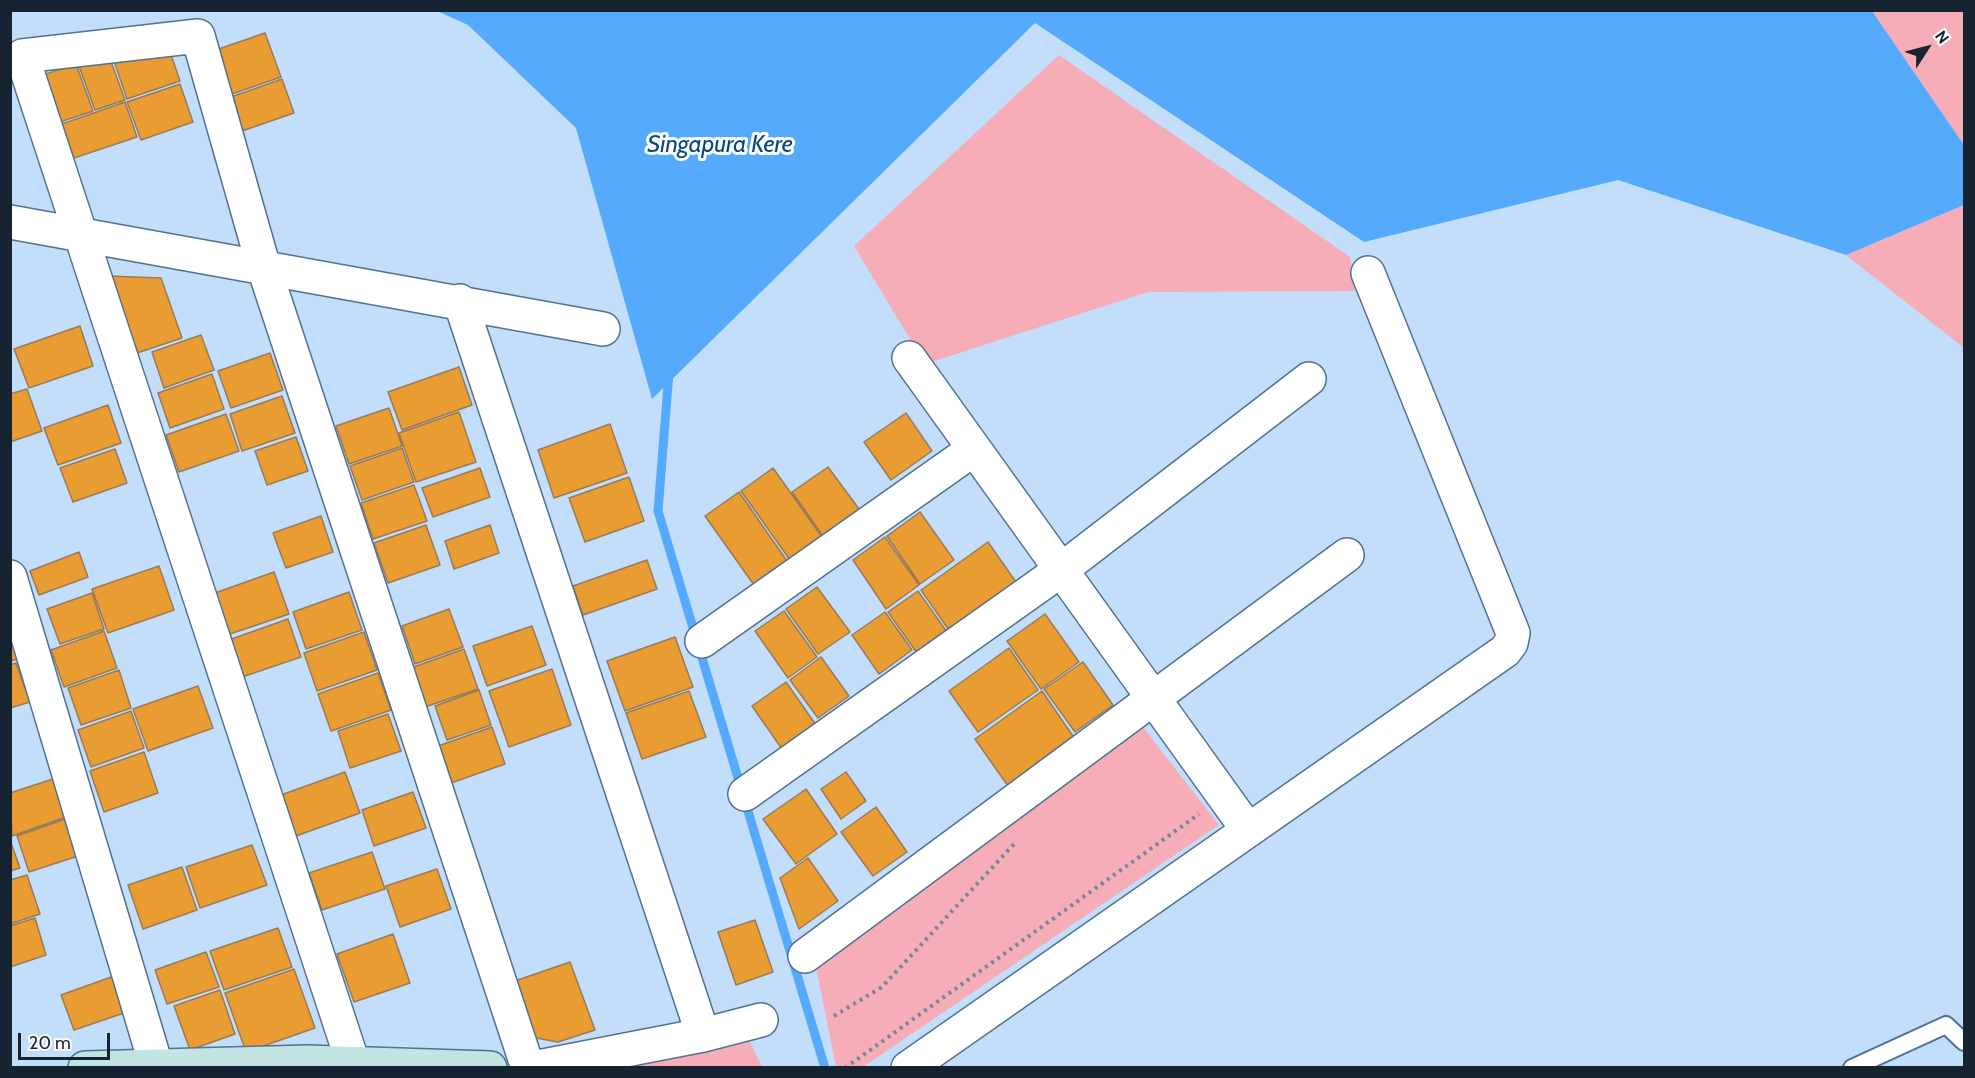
<!DOCTYPE html>
<style>
body{margin:0}
#map{position:relative;width:1975px;height:1078px;overflow:hidden;background:#c2defb;font-family:Cabin,sans-serif}
canvas{display:block}
.frame{position:absolute;inset:0;border:12px solid #162330;pointer-events:none}
.north{position:absolute;left:1897px;top:18px;width:60px;height:60px;-webkit-text-stroke:4px #fbfbfb;paint-order:stroke;rotate:54deg;font-size:16px;font-weight:700;line-height:24px;text-align:center;color:#162330}
.north::after{content:'';display:block;margin:auto;width:21px;height:27px;background:#162330;clip-path:polygon(50% 0,100% 100%,50% 72%,0 100%)}
.scale{position:absolute;left:18px;top:1033px;width:92px;height:27px;box-sizing:border-box;border:3px solid #162330;border-top:0;padding-left:8px;font-size:18px;line-height:21px;white-space:nowrap;color:#162330;-webkit-text-stroke:4px #fbfbfb;paint-order:stroke}
</style>
<div id="map">
<canvas width="1975" height="1078"></canvas>
<div class="frame"></div>
<div class="north">N</div>
<div class="scale">20 m</div>
</div>
<script>
const c = document.querySelector('canvas').getContext('2d');
c.lineJoin = 'round';
function fill(path, color) {
  c.fillStyle = color;
  c.fill(path, 'evenodd');
}
function strokePath(path, color, width, dash) {
  c.strokeStyle = color;
  c.lineWidth = width;
  c.lineCap = dash ? 'butt' : 'round';
  c.setLineDash(dash || []);
  c.stroke(path);
}
function drawText(font, color, halo, rows, align = 'center') {
  c.font = font + ' Cabin,sans-serif';
  c.lineWidth = 6;
  c.setLineDash([]);
  c.textBaseline = 'middle';
  c.strokeStyle = halo;
  c.fillStyle = color;
  for (const [text, x, y, turn = 0] of rows) {
    c.save();
    c.translate(x, y);
    c.rotate((+turn || 0) * Math.PI / 180);
    c.textAlign = isNaN(turn) ? turn : align;
    if (halo) c.strokeText(text, 0, 0);
    c.fillText(text, 0, 0);
    c.restore();
  }
}
fill(new Path2D(`
 M 1872,11 L 1964,11 L 1964,145 Z
 M 1059,55 L 1350,257 L 1355,291 L 1148,292 L 925,364 L 854,246 Z
 M 1964,205 L 1964,348 L 1846,255 Z
 M 1139,722 L 1219,825 L 863,1067 L 836,1067 L 816,967 Z
 M 746,1034 L 762,1067 L 613,1068 Z`), '#f6adb8');
fill(new Path2D(`
 M 437,11 L 1872,11 L 1964,145 L 1964,205 L 1846,255 L 1618,180 L 1364,242 L 1035,23 L 652,399 L 576,128 L 468,25 Z`), '#55aafc');
strokePath(new Path2D(`
 M 669,372 L 658,511 L 825,1068`), '#55aafc', 9);
const building = new Path2D(`
 M 265,33 L 281,77 L 226,96 L 210,52 Z
 M 167,43 L 180,81 L 127,99 L 114,61 Z
 M 109,56 L 125,100 L 95,110 L 79,66 Z
 M 76,64 L 93,111 L 60,122 L 43,75 Z
 M 282,79 L 294,113 L 239,132 L 228,98 Z
 M 180,84 L 193,122 L 141,140 L 127,102 Z
 M 125,102 L 137,137 L 74,158 L 62,124 Z
 M 107,276 L 161,278 L 182,338 L 134,354 Z
 M 80,326 L 93,366 L 29,388 L 14,349 Z
 M 201,335 L 214,370 L 164,388 L 152,352 Z
 M 270,353 L 283,390 L 231,408 L 218,371 Z
 M 459,367 L 472,405 L 402,430 L 388,392 Z
 M 212,374 L 224,409 L 170,428 L 158,393 Z
 M 27,389 L 42,431 L 10,442 L 10,394 Z
 M 282,396 L 295,433 L 242,451 L 230,414 Z
 M 108,405 L 121,443 L 58,465 L 44,428 Z
 M 389,408 L 402,446 L 349,464 L 336,426 Z
 M 459,412 L 476,462 L 416,482 L 399,433 Z
 M 906,413 L 932,451 L 891,480 L 864,442 Z
 M 226,414 L 239,451 L 179,472 L 166,435 Z
 M 610,424 L 627,473 L 554,498 L 538,450 Z
 M 296,437 L 308,471 L 267,485 L 255,451 Z
 M 402,448 L 414,482 L 362,500 L 350,466 Z
 M 115,449 L 127,483 L 73,502 L 60,468 Z
 M 828,467 L 862,513 L 825,539 L 792,492 Z
 M 480,468 L 490,497 L 433,517 L 422,488 Z
 M 773,468 L 822,537 L 790,560 L 741,491 Z
 M 629,477 L 644,521 L 585,542 L 569,498 Z
 M 414,485 L 427,521 L 373,539 L 361,503 Z
 M 739,492 L 787,561 L 754,585 L 705,516 Z
 M 920,512 L 954,560 L 920,584 L 887,536 Z
 M 321,516 L 333,552 L 286,568 L 273,533 Z
 M 426,525 L 440,565 L 388,583 L 374,543 Z
 M 490,525 L 499,553 L 454,569 L 445,541 Z
 M 885,537 L 919,585 L 886,609 L 853,560 Z
 M 988,542 L 1018,585 L 951,633 L 921,590 Z
 M 79,552 L 88,577 L 39,595 L 30,571 Z
 M 647,560 L 657,589 L 583,615 L 573,586 Z
 M 159,566 L 174,610 L 108,633 L 92,589 Z
 M 274,572 L 289,614 L 227,635 L 212,594 Z
 M 817,587 L 850,632 L 818,654 L 786,609 Z
 M 918,591 L 947,632 L 917,653 L 888,612 Z
 M 349,592 L 362,630 L 306,649 L 293,612 Z
 M 92,593 L 104,629 L 60,644 L 47,609 Z
 M 449,609 L 463,647 L 415,664 L 402,626 Z
 M 784,611 L 817,657 L 788,678 L 755,631 Z
 M 885,612 L 912,650 L 879,674 L 852,635 Z
 M 1045,614 L 1079,662 L 1041,689 L 1007,641 Z
 M 288,619 L 301,657 L 239,678 L 226,641 Z
 M 532,626 L 546,665 L 487,686 L 473,646 Z
 M 104,631 L 117,668 L 64,687 L 51,650 Z
 M 364,632 L 377,670 L 317,691 L 304,653 Z
 M 10,637 L 18,659 L 10,661 Z
 M 675,637 L 693,687 L 625,711 L 607,661 Z
 M 1009,648 L 1038,690 L 978,732 L 949,691 Z
 M 464,649 L 478,689 L 425,707 L 411,668 Z
 M 821,657 L 849,696 L 818,718 L 790,680 Z
 M 1083,662 L 1113,705 L 1075,732 L 1044,689 Z
 M 16,663 L 30,702 L 10,708 L 10,665 Z
 M 552,669 L 571,725 L 509,747 L 489,691 Z
 M 119,670 L 131,708 L 81,725 L 68,688 Z
 M 378,673 L 391,710 L 331,731 L 318,694 Z
 M 786,682 L 816,725 L 782,749 L 752,706 Z
 M 198,686 L 213,728 L 148,751 L 133,709 Z
 M 479,690 L 491,725 L 447,740 L 435,706 Z
 M 689,691 L 706,737 L 642,759 L 626,713 Z
 M 1042,691 L 1075,739 L 1008,786 L 975,739 Z
 M 131,711 L 144,748 L 91,767 L 78,730 Z
 M 388,714 L 401,751 L 350,768 L 338,731 Z
 M 492,727 L 505,764 L 451,783 L 438,746 Z
 M 144,752 L 158,793 L 104,812 L 90,771 Z
 M 345,772 L 360,813 L 296,836 L 281,795 Z
 M 846,772 L 866,801 L 841,819 L 821,789 Z
 M 53,779 L 66,817 L 12,836 L 10,793 Z
 M 806,789 L 837,834 L 796,864 L 763,819 Z
 M 413,792 L 426,828 L 374,846 L 362,810 Z
 M 876,807 L 907,852 L 873,876 L 841,832 Z
 M 68,818 L 81,855 L 29,872 L 17,836 Z
 M 10,840 L 20,868 L 10,871 Z
 M 252,845 L 267,885 L 200,908 L 186,867 Z
 M 372,852 L 385,889 L 322,910 L 309,873 Z
 M 808,858 L 838,901 L 799,929 L 780,878 Z
 M 182,867 L 197,910 L 143,929 L 128,885 Z
 M 437,869 L 451,909 L 400,927 L 386,886 Z
 M 27,875 L 40,914 L 10,924 L 10,880 Z
 M 35,918 L 46,955 L 10,967 L 10,926 Z
 M 755,920 L 773,972 L 736,985 L 718,932 Z
 M 278,928 L 292,967 L 224,990 L 210,951 Z
 M 393,934 L 410,983 L 354,1002 L 337,954 Z
 M 206,952 L 219,987 L 167,1004 L 155,970 Z
 M 570,962 L 595,1030 L 558,1042 L 531,1037 L 512,982 Z
 M 294,969 L 315,1028 L 246,1052 L 225,993 Z
 M 114,976 L 127,1012 L 74,1030 L 61,995 Z
 M 220,990 L 235,1034 L 190,1050 L 174,1006 Z`);
fill(building, '#e89c32');
strokePath(building, '#997a57', 1.5);
const lane = new Path2D(`
 M 1852,1068 L 1946,1025 L 1964,1042`);
const street = new Path2D(`
 M 10,222 L 603,329
 M 460,301 L 703,1035
 M 909,358 L 1248,830
 M 10,577 L 156,1065
 M 702,641 L 974,449
 M 745,794 L 1061,570 L 1309,379
 M 805,956 L 1347,555
 M 353,1063 L 22,56 L 198,36 L 264,268 L 528,1068
 M 533,1068 L 703,1035 L 761,1020
 M 908,1068 L 1505,651 L 1511,643 L 1513,633 L 1368,273`);
const secondary = new Path2D(`
 M 85,1068 L 308,1062 L 490,1068`);
strokePath(lane, '#527191', 20);
strokePath(street, '#527191', 36);
strokePath(secondary, '#527191', 36);
strokePath(new Path2D(`
 M 834,1016 L 882,987 L 1014,844
 M 845,1068 L 1199,814`), '#72879d', 4, [3, 4.5]);
strokePath(lane, '#fff', 16);
strokePath(street, '#fff', 33);
strokePath(secondary, '#c2e4e2', 33);
drawText('italic 24px', '#08487c', '#fbfbfb', [
 ["Singapura Kere",720,145]
]);
</script>
